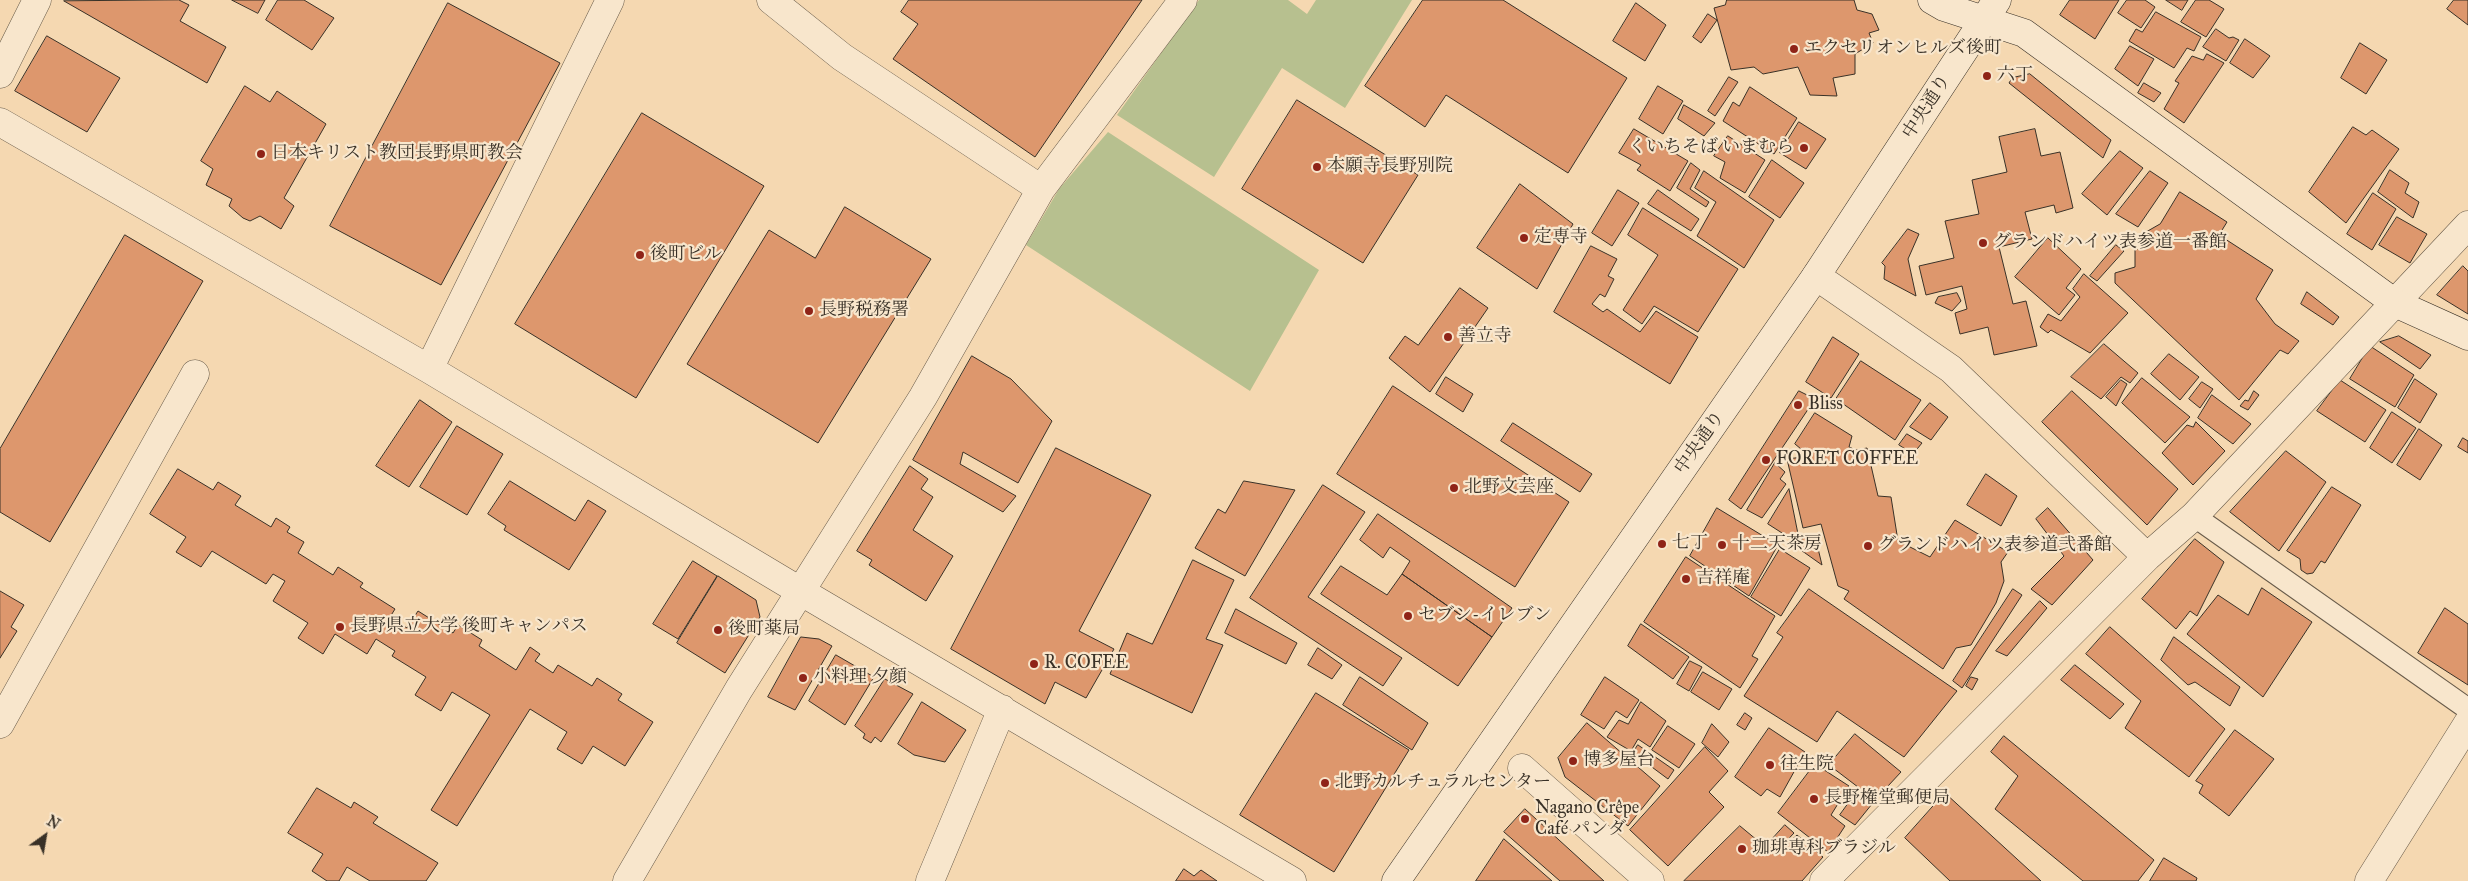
<!DOCTYPE html>
<meta charset="utf-8">
<style>
body{margin:0}
#map{position:relative;width:2468px;height:881px;overflow:hidden;background:#f5d8b1;font-family:"IM FELL Great Primer",serif}
canvas{display:block}
.north{position:absolute;left:20px;top:811px;width:50px;height:50px;-webkit-text-stroke:4px #f8e6cc;paint-order:stroke;rotate:32deg;font-size:14px;font-weight:700;line-height:20px;text-align:center;color:#393127}
.north::after{content:'';display:block;margin:auto;width:18px;height:22px;background:#393127;clip-path:polygon(50% 0,100% 100%,50% 72%,0 100%)}
</style>
<div id="map">
<canvas width="2468" height="881"></canvas>
<div class="north">N</div>
</div>
<script>
const c = document.querySelector('canvas').getContext('2d');
c.lineJoin = 'round';
function fill(path, color) {
  c.fillStyle = color;
  c.fill(path, 'evenodd');
}
function strokePath(path, color, width, dash) {
  c.strokeStyle = color;
  c.lineWidth = width;
  c.lineCap = dash ? 'butt' : 'round';
  c.setLineDash(dash || []);
  c.stroke(path);
}
function drawText(font, color, halo, rows, align = 'center') {
  c.font = font + ' "IM FELL Great Primer","Noto Serif JP",serif';
  c.lineWidth = 4.5;
  c.setLineDash([]);
  c.textBaseline = 'middle';
  c.strokeStyle = halo;
  c.fillStyle = color;
  for (const [text, x, y, turn = 0] of rows) {
    c.save();
    c.translate(x, y);
    c.rotate((+turn || 0) * Math.PI / 180);
    c.textAlign = isNaN(turn) ? turn : align;
    if (halo) c.strokeText(text, 0, 0);
    c.fillText(text, 0, 0);
    c.restore();
  }
}
fill(new Path2D(`
 M 1199,0 L 1288,0 L 1307,14 L 1316,0 L 1412,0 L 1345,108 L 1282,68 L 1214,177 L 1117,115 Z
 M 1108,132 L 1319,270 L 1250,391 L 1026,245 L 1059,189 Z`), '#b7c08f');
const building = new Path2D(`
 M 179,0 L 189,5 L 180,21 L 226,47 L 207,83 L 64,1 Z
 M 232,0 L 265,0 L 258,13 Z
 M 278,0 L 304,0 L 334,18 L 312,50 L 266,20 Z
 M 909,0 L 1142,0 L 1035,157 L 893,59 L 918,24 L 901,12 Z
 M 1423,0 L 1503,0 L 1627,78 L 1568,173 L 1446,95 L 1425,127 L 1365,86 Z
 M 1727,0 L 1854,0 L 1857,10 L 1872,14 L 1879,30 L 1869,33 L 1873,43 L 1855,54 L 1855,74 L 1833,78 L 1837,96 L 1810,95 L 1798,67 L 1763,74 L 1754,67 L 1731,70 L 1714,8 L 1725,5 Z
 M 2070,0 L 2119,0 L 2095,39 L 2060,15 Z
 M 2127,0 L 2145,0 L 2155,7 L 2141,28 L 2118,13 Z
 M 2166,0 L 2188,0 L 2182,10 Z
 M 2196,0 L 2209,0 L 2224,9 L 2206,37 L 2181,22 Z
 M 2454,0 L 2468,0 L 2468,25 L 2447,9 Z
 M 448,3 L 560,63 L 441,285 L 330,226 Z
 M 1636,3 L 1666,25 L 1645,61 L 1613,41 Z
 M 2156,12 L 2201,37 L 2194,51 L 2187,48 L 2174,68 L 2129,41 L 2136,29 L 2142,32 Z
 M 1708,14 L 1717,20 L 1701,43 L 1693,37 Z
 M 2216,29 L 2229,38 L 2233,37 L 2239,40 L 2226,61 L 2203,47 Z
 M 47,36 L 120,78 L 87,132 L 15,91 Z
 M 2245,39 L 2270,56 L 2253,78 L 2230,63 Z
 M 2360,43 L 2387,60 L 2366,94 L 2341,78 Z
 M 2130,46 L 2154,59 L 2138,86 L 2115,69 Z
 M 2207,54 L 2224,63 L 2184,123 L 2164,109 L 2179,83 L 2175,81 L 2192,56 L 2203,60 Z
 M 2030,74 L 2111,140 L 2103,158 L 2009,83 L 2012,78 Z
 M 1729,77 L 1738,82 L 1715,116 L 1708,111 Z
 M 2144,83 L 2161,93 L 2154,102 L 2138,93 Z
 M 245,86 L 270,102 L 277,91 L 326,124 L 284,198 L 294,206 L 281,229 L 260,216 L 250,221 L 243,218 L 229,206 L 232,199 L 206,185 L 213,169 L 201,161 Z
 M 1658,86 L 1683,101 L 1663,134 L 1639,119 Z
 M 1750,87 L 1797,118 L 1774,154 L 1723,121 L 1733,102 L 1739,106 Z
 M 1297,100 L 1418,175 L 1363,263 L 1242,189 Z
 M 1684,105 L 1715,123 L 1704,136 L 1678,119 Z
 M 642,113 L 764,186 L 636,398 L 515,324 Z
 M 1799,122 L 1826,139 L 1806,169 L 1780,153 Z
 M 2353,127 L 2366,135 L 2372,130 L 2399,149 L 2346,223 L 2309,192 Z
 M 1634,129 L 1688,161 L 1670,191 L 1637,170 L 1641,165 L 1619,153 Z
 M 2035,129 L 2041,156 L 2060,152 L 2073,208 L 2056,213 L 2054,205 L 2025,212 L 2032,239 L 1999,247 L 2013,304 L 2026,301 L 2037,346 L 1994,355 L 1988,327 L 1960,334 L 1955,313 L 1967,309 L 1962,286 L 1926,295 L 1919,266 L 1954,258 L 1945,221 L 1979,214 L 1972,180 L 2007,172 L 1999,137 Z
 M 1728,136 L 1765,160 L 1745,193 L 1720,178 L 1725,162 L 1714,156 Z
 M 2120,151 L 2143,168 L 2107,215 L 2082,194 Z
 M 1772,160 L 1804,183 L 1780,218 L 1749,197 Z
 M 1691,163 L 1700,170 L 1690,189 L 1709,202 L 1706,207 L 1677,188 Z
 M 2390,170 L 2409,183 L 2405,193 L 2419,202 L 2413,218 L 2378,192 Z
 M 1704,171 L 1774,220 L 1744,268 L 1697,236 L 1716,202 L 1695,188 Z
 M 2150,171 L 2168,183 L 2138,227 L 2116,214 Z
 M 1520,184 L 1573,224 L 1537,289 L 1477,248 Z
 M 1618,190 L 1639,203 L 1612,246 L 1592,233 Z
 M 1658,190 L 1699,219 L 1691,231 L 1648,204 Z
 M 2180,192 L 2227,222 L 2219,235 L 2273,270 L 2256,299 L 2275,324 L 2299,341 L 2288,354 L 2280,350 L 2239,400 L 2115,283 L 2115,273 L 2135,267 L 2135,249 L 2148,248 L 2146,232 L 2160,224 Z
 M 2373,193 L 2396,209 L 2372,250 L 2347,234 Z
 M 845,207 L 931,259 L 818,443 L 687,364 L 769,230 L 815,258 Z
 M 1643,208 L 1738,269 L 1698,332 L 1654,306 L 1642,324 L 1623,310 L 1658,255 L 1628,235 Z
 M 2397,217 L 2427,234 L 2410,263 L 2379,245 Z
 M 1908,229 L 1919,234 L 1908,259 L 1916,296 L 1884,279 L 1885,266 L 1882,263 Z
 M 125,235 L 203,281 L 50,542 L 0,512 L 0,449 Z
 M 2048,238 L 2081,269 L 2066,288 L 2075,295 L 2059,315 L 2015,277 Z
 M 2116,245 L 2124,251 L 2097,281 L 2090,276 Z
 M 1591,246 L 1617,259 L 1608,276 L 1614,279 L 1605,297 L 1600,294 L 1592,304 L 1603,312 L 1607,309 L 1640,332 L 1656,311 L 1698,337 L 1670,384 L 1554,312 Z
 M 2463,266 L 2468,271 L 2468,314 L 2437,295 Z
 M 2084,274 L 2128,313 L 2090,353 L 2051,330 L 2048,333 L 2040,327 L 2048,314 L 2061,321 L 2080,297 L 2073,289 Z
 M 1460,288 L 1488,308 L 1430,392 L 1389,358 L 1405,336 L 1418,345 Z
 M 2307,292 L 2339,317 L 2333,325 L 2301,304 Z
 M 1957,293 L 1961,301 L 1952,311 L 1935,303 L 1938,297 Z
 M 2399,336 L 2431,355 L 2420,369 L 2380,342 Z
 M 1833,337 L 1859,354 L 1831,398 L 1806,382 Z
 M 2104,344 L 2138,373 L 2130,383 L 2121,377 L 2101,399 L 2071,377 Z
 M 2370,346 L 2414,375 L 2395,407 L 2350,379 Z
 M 2169,354 L 2199,377 L 2180,400 L 2151,374 Z
 M 972,356 L 1011,379 L 1052,421 L 1018,483 L 963,452 L 960,464 L 1016,496 L 1003,512 L 913,460 Z
 M 1861,361 L 1921,400 L 1895,440 L 1836,399 Z
 M 1446,377 L 1473,394 L 1463,412 L 1436,394 Z
 M 2142,378 L 2190,417 L 2165,443 L 2122,403 Z
 M 2415,379 L 2437,394 L 2420,423 L 2398,408 Z
 M 2121,380 L 2127,384 L 2116,406 L 2106,397 Z
 M 2340,380 L 2386,410 L 2365,442 L 2317,411 Z
 M 2202,382 L 2213,389 L 2200,408 L 2189,399 Z
 M 1393,386 L 1569,502 L 1515,587 L 1337,474 Z
 M 1799,391 L 1815,399 L 1741,509 L 1729,500 Z
 M 2072,391 L 2178,489 L 2147,525 L 2042,422 Z
 M 2254,391 L 2259,395 L 2248,410 L 2240,406 L 2245,400 L 2248,401 Z
 M 2212,395 L 2251,424 L 2233,444 L 2198,418 Z
 M 420,400 L 452,422 L 409,487 L 376,466 Z
 M 1930,403 L 1948,417 L 1931,440 L 1910,427 Z
 M 2392,412 L 2416,428 L 2392,463 L 2370,448 Z
 M 1815,413 L 1852,436 L 1849,447 L 1856,450 L 1867,448 L 1878,496 L 1891,497 L 1898,541 L 1930,557 L 1955,520 L 2008,552 L 2001,562 L 2004,581 L 1996,603 L 1971,645 L 1956,648 L 1943,669 L 1844,599 L 1849,591 L 1838,586 L 1821,524 L 1803,528 L 1787,459 L 1803,457 L 1801,449 L 1795,444 Z
 M 2196,422 L 2225,451 L 2193,485 L 2162,453 L 2187,425 L 2193,427 Z
 M 1513,423 L 1592,474 L 1580,492 L 1501,441 Z
 M 457,426 L 503,454 L 467,515 L 420,487 Z
 M 2419,429 L 2442,445 L 2420,480 L 2397,465 Z
 M 1907,434 L 1922,443 L 1913,454 L 1899,445 Z
 M 2463,438 L 2468,441 L 2468,453 L 2458,447 Z
 M 1056,448 L 1151,495 L 1079,631 L 1114,649 L 1086,698 L 1055,682 L 1045,704 L 951,649 Z
 M 2286,451 L 2326,482 L 2279,551 L 2230,512 Z
 M 1775,463 L 1785,472 L 1780,479 L 1786,484 L 1762,518 L 1747,510 Z
 M 910,466 L 928,479 L 921,489 L 933,497 L 913,530 L 953,556 L 926,601 L 869,565 L 872,560 L 857,551 Z
 M 178,469 L 213,490 L 218,482 L 241,496 L 235,505 L 271,527 L 276,518 L 290,527 L 287,532 L 304,542 L 298,553 L 333,575 L 338,567 L 363,583 L 360,587 L 395,609 L 390,617 L 407,628 L 418,611 L 453,633 L 458,625 L 482,640 L 479,646 L 516,670 L 530,647 L 540,654 L 535,661 L 553,673 L 558,665 L 592,686 L 597,678 L 622,694 L 618,700 L 653,722 L 625,766 L 593,746 L 582,764 L 557,749 L 567,732 L 530,709 L 457,826 L 431,810 L 490,715 L 452,692 L 441,711 L 415,695 L 426,677 L 392,656 L 395,651 L 376,639 L 367,654 L 335,634 L 323,654 L 298,638 L 308,623 L 273,601 L 285,581 L 273,574 L 266,584 L 212,551 L 201,567 L 176,552 L 186,537 L 150,514 Z
 M 1986,474 L 2017,496 L 2001,526 L 1967,505 Z
 M 510,481 L 575,521 L 588,500 L 606,511 L 569,570 L 504,530 L 506,526 L 488,514 Z
 M 1244,481 L 1295,490 L 1245,576 L 1195,548 L 1218,509 L 1225,513 Z
 M 1323,485 L 1365,512 L 1308,597 L 1402,658 L 1383,686 L 1250,598 Z
 M 2332,487 L 2361,505 L 2325,563 L 2321,561 L 2313,573 L 2307,574 L 2301,570 L 2300,559 L 2287,551 Z
 M 1789,489 L 1798,534 L 1793,540 L 1768,524 Z
 M 1717,508 L 1778,545 L 1749,596 L 1690,556 Z
 M 2048,508 L 2093,560 L 2052,605 L 2031,589 L 2064,556 L 2036,519 Z
 M 1378,514 L 1512,608 L 1492,637 L 1402,574 L 1410,561 L 1390,547 L 1383,558 L 1360,540 Z
 M 1804,536 L 1815,536 L 1822,565 L 1798,548 Z
 M 2195,539 L 2224,562 L 2197,616 L 2190,611 L 2176,629 L 2142,599 Z
 M 1780,549 L 1810,568 L 1781,616 L 1751,597 Z
 M 1686,557 L 1775,616 L 1752,656 L 1758,659 L 1740,688 L 1644,622 Z
 M 1193,560 L 1234,580 L 1206,639 L 1223,645 L 1192,713 L 1110,674 L 1127,633 L 1152,644 Z
 M 693,561 L 717,576 L 678,639 L 653,624 Z
 M 1341,566 L 1387,595 L 1402,574 L 1492,637 L 1458,686 L 1321,594 Z
 M 718,576 L 756,600 L 760,617 L 725,673 L 677,643 Z
 M 2262,588 L 2312,622 L 2263,697 L 2187,634 L 2218,595 L 2248,615 Z
 M 1809,589 L 1957,691 L 1904,757 L 1837,711 L 1817,742 L 1744,696 L 1783,637 L 1777,633 Z
 M 2013,589 L 2022,595 L 1962,688 L 1953,681 Z
 M 0,591 L 24,605 L 11,627 L 17,631 L 0,658 Z
 M 2040,601 L 2047,608 L 2007,656 L 1996,651 Z
 M 2445,608 L 2468,624 L 2468,685 L 2418,653 Z
 M 1236,609 L 1297,643 L 1286,664 L 1225,633 Z
 M 1641,624 L 1689,657 L 1673,679 L 1628,646 Z
 M 2110,627 L 2225,729 L 2189,777 L 2125,728 L 2141,701 L 2086,654 Z
 M 801,637 L 819,639 L 832,646 L 795,710 L 768,697 Z
 M 2174,637 L 2240,687 L 2230,706 L 2195,682 L 2188,685 L 2161,660 Z
 M 1318,648 L 1342,665 L 1332,679 L 1308,665 Z
 M 836,655 L 874,677 L 845,725 L 809,701 Z
 M 1690,661 L 1702,667 L 1689,691 L 1677,684 Z
 M 2075,665 L 2124,704 L 2110,719 L 2061,680 Z
 M 1703,672 L 1732,689 L 1719,710 L 1691,692 Z
 M 1360,677 L 1428,723 L 1412,750 L 1343,705 Z
 M 1605,677 L 1639,700 L 1627,718 L 1616,711 L 1604,729 L 1581,715 Z
 M 1971,677 L 1978,679 L 1972,690 L 1966,686 Z
 M 885,679 L 913,694 L 881,742 L 875,737 L 871,743 L 863,738 L 865,734 L 855,726 Z
 M 1316,693 L 1409,750 L 1334,872 L 1240,815 Z
 M 922,702 L 966,730 L 945,762 L 914,755 L 898,744 Z
 M 1641,702 L 1666,721 L 1650,747 L 1638,739 L 1631,751 L 1607,737 L 1619,720 L 1628,724 Z
 M 1745,713 L 1752,718 L 1745,730 L 1737,725 Z
 M 1587,723 L 1660,786 L 1628,826 L 1565,777 L 1558,758 Z
 M 1712,724 L 1729,742 L 1718,757 L 1702,743 Z
 M 1668,726 L 1695,744 L 1679,768 L 1652,750 Z
 M 1769,728 L 1805,752 L 1780,797 L 1767,789 L 1761,796 L 1735,777 Z
 M 2235,730 L 2274,759 L 2229,816 L 2199,793 L 2203,785 L 2196,781 Z
 M 1855,734 L 1901,772 L 1875,800 L 1829,765 Z
 M 2004,736 L 2154,860 L 2138,881 L 2083,881 L 1995,809 L 2018,776 L 1991,752 Z
 M 1638,745 L 1674,770 L 1668,779 L 1633,753 Z
 M 1705,747 L 1728,771 L 1709,792 L 1724,807 L 1668,866 L 1630,830 Z
 M 1815,764 L 1849,786 L 1831,815 L 1845,826 L 1828,852 L 1778,813 Z
 M 317,788 L 351,808 L 354,802 L 378,817 L 373,823 L 438,863 L 426,881 L 370,881 L 347,867 L 339,881 L 327,881 L 312,871 L 323,854 L 288,833 Z
 M 1856,793 L 1872,804 L 1855,825 L 1840,815 Z
 M 1945,793 L 2041,881 L 1950,881 L 1905,838 Z
 M 1525,809 L 1604,881 L 1560,881 L 1504,832 Z
 M 1785,825 L 1794,833 L 1776,852 L 1767,845 Z
 M 1740,826 L 1775,855 L 1797,835 L 1823,857 L 1802,881 L 1684,881 Z
 M 1504,839 L 1552,881 L 1476,881 Z
 M 2164,858 L 2197,878 L 2196,881 L 2150,881 Z
 M 1184,869 L 1194,876 L 1201,870 L 1217,881 L 1176,881 Z`);
fill(building, '#dd976d');
strokePath(building, '#393127', 1);
const lane = new Path2D(`
 M 2194,516 L 2468,709`);
const street = new Path2D(`
 M 771,0 L 842,57 L 1041,189
 M 0,74 L 37,0
 M 0,122 L 429,369 L 800,591 L 1292,881
 M 1816,276 L 1951,369 L 2147,557
 M 429,369 L 610,0
 M 0,724 L 195,374
 M 1522,768 L 1650,881
 M 627,881 L 739,689 L 923,397 L 1041,189 L 1183,0
 M 930,881 L 1002,709
 M 1824,881 L 2147,557 L 2194,516 L 2468,225
 M 2369,881 L 2468,723`);
const secondary = new Path2D(`
 M 1932,0 L 1944,7 L 2024,33 L 2395,303 L 2468,336
 M 1396,881 L 1816,276 L 1997,0`);
strokePath(lane, '#685b4a', 23);
strokePath(street, '#685b4a', 29);
strokePath(secondary, '#393127', 29);
strokePath(lane, '#f8e6cc', 21);
strokePath(street, '#f8e6cc', 28);
strokePath(secondary, '#f8e6cc', 28);
for (const [x, y, r, color] of [
 [1794,49,5,"#8f2418"],
 [1987,76,5,"#8f2418"],
 [1804,148,5,"#8f2418"],
 [261,154,5,"#8f2418"],
 [1317,167,5,"#8f2418"],
 [1524,238,5,"#8f2418"],
 [1983,243,5,"#8f2418"],
 [640,255,5,"#8f2418"],
 [809,311,5,"#8f2418"],
 [1448,337,5,"#8f2418"],
 [1798,405,5,"#8f2418"],
 [1766,460,5,"#8f2418"],
 [1454,488,5,"#8f2418"],
 [1662,544,5,"#8f2418"],
 [1722,545,5,"#8f2418"],
 [1868,546,5,"#8f2418"],
 [1686,579,5,"#8f2418"],
 [1408,616,5,"#8f2418"],
 [340,627,5,"#8f2418"],
 [718,630,5,"#8f2418"],
 [1034,664,5,"#8f2418"],
 [803,678,5,"#8f2418"],
 [1573,761,5,"#8f2418"],
 [1770,765,5,"#8f2418"],
 [1325,783,5,"#8f2418"],
 [1814,799,5,"#8f2418"],
 [1525,819,5,"#8f2418"],
 [1742,849,5,"#8f2418"]
]) {
  const dot = new Path2D();
  dot.arc(x, y, r, 0, 2 * Math.PI);
  c.fillStyle = color;
  c.fill(dot);
  strokePath(dot, '#f8e6cc', 2);
}
drawText('18px', '#393127', '#f8e6cc', [
 ["エクセリオンヒルズ後町",1804,49],
 ["六丁",1997,76],
 ["くいちそば いまむら",1794,148,"right"],
 ["日本キリスト教団長野県町教会",271,154],
 ["本願寺長野別院",1327,167],
 ["定専寺",1534,238],
 ["グランドハイツ表参道一番館",1993,243],
 ["後町ビル",650,255],
 ["長野税務署",819,311],
 ["善立寺",1458,337],
 ["Bliss",1808,405],
 ["FORET COFFEE",1776,460],
 ["北野文芸座",1464,488],
 ["七丁",1672,544],
 ["十二天茶房",1732,545],
 ["グランドハイツ表参道弐番館",1878,546],
 ["吉祥庵",1696,579],
 ["セブン-イレブン",1418,616],
 ["長野県立大学 後町キャンパス",350,627],
 ["後町薬局",728,630],
 ["R. COFEE",1044,664],
 ["小料理 夕顔",813,678],
 ["博多屋台",1583,761],
 ["往生院",1780,765],
 ["北野カルチュラルセンター",1335,783],
 ["長野権堂郵便局",1824,799],
 ["Nagano Crêpe",1535,809],
 ["Café パンダ",1535,830],
 ["珈琲専科ブラジル",1752,849]
], 'left');
drawText('18px', '#393127', '#f8e6cc', [
 ["中央通り",1927,107,-57],
 ["中央通り",1700,443,-55]
]);
</script>
